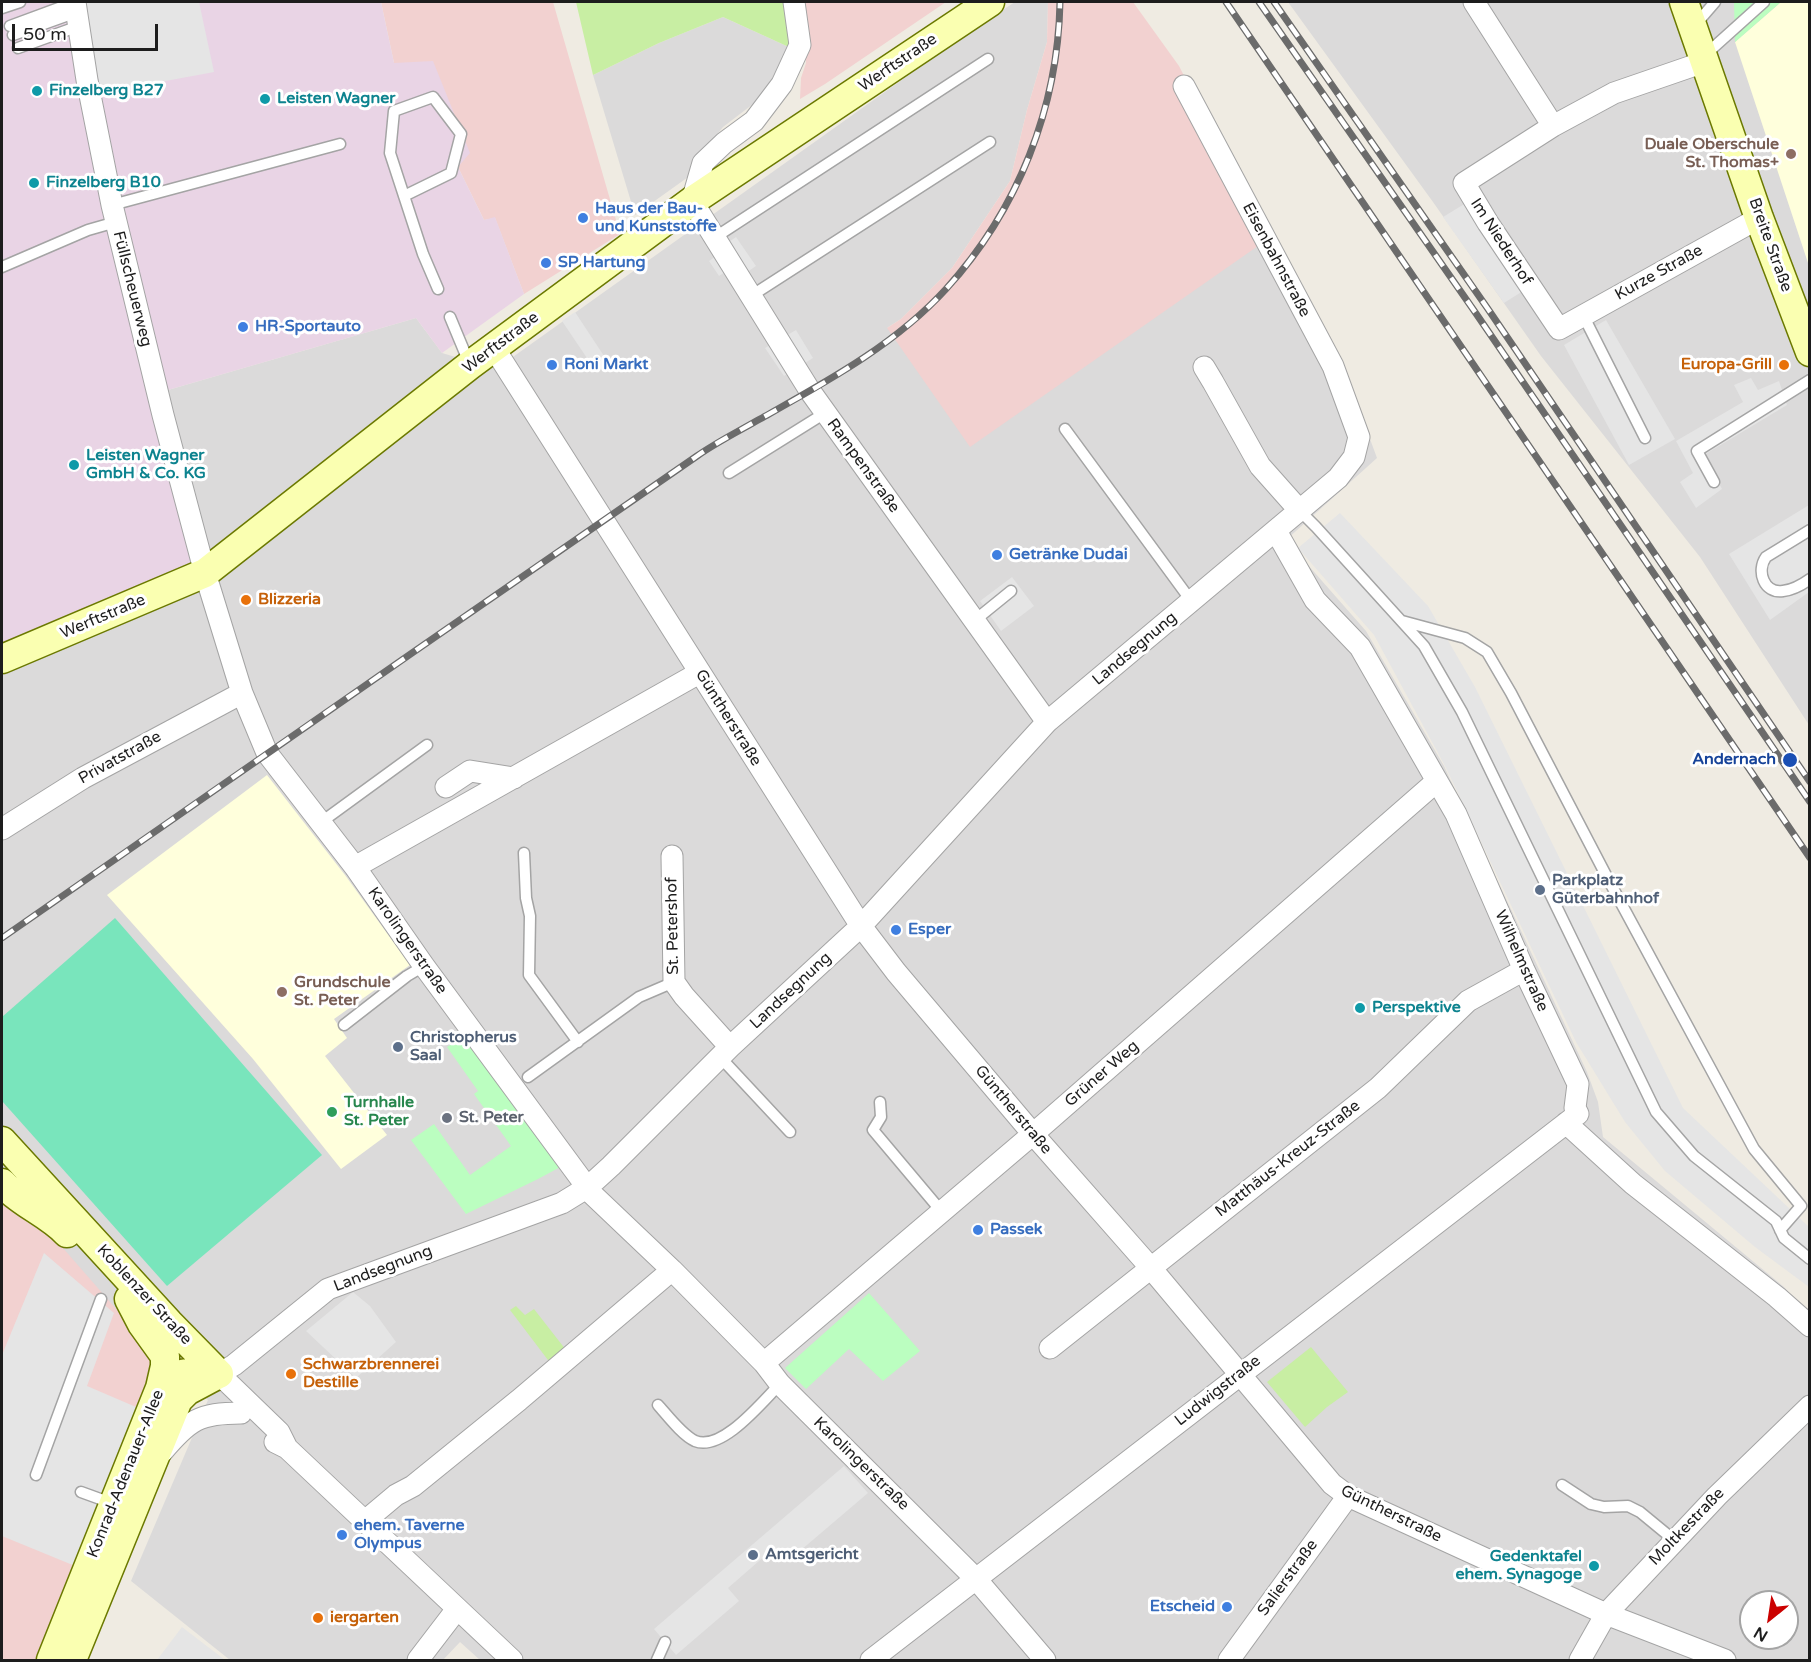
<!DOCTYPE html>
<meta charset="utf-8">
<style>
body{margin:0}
#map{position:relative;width:1811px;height:1662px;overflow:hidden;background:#efebe2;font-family:"Varela Round",sans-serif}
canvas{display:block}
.frame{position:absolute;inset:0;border:3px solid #1d1d1d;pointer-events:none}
.north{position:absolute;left:1739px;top:1590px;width:60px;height:60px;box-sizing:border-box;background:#fff;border:2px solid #a5a5a5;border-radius:50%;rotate:210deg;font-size:16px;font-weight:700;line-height:24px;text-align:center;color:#1d1d1d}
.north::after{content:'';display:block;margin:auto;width:21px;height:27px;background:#cb0100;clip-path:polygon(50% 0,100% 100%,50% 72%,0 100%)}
.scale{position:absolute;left:12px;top:24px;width:146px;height:27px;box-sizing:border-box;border:3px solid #1d1d1d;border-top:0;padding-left:8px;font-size:18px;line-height:21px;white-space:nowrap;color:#1d1d1d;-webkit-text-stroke:4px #fff;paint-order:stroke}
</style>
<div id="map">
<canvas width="1811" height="1662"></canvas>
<div class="frame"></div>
<div class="north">N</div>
<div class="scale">50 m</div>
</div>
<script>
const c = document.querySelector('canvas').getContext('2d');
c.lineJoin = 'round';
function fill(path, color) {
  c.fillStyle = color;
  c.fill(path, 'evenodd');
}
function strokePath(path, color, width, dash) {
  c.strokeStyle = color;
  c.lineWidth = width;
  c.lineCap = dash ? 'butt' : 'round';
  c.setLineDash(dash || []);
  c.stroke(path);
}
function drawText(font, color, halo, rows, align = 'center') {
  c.font = font + ' "Varela Round",sans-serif';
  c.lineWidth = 6;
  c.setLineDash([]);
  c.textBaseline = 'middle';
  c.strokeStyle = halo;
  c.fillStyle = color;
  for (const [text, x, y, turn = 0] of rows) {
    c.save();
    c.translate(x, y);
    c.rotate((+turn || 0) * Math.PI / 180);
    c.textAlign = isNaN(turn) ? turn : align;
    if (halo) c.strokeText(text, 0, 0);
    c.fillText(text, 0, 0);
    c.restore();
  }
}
fill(new Path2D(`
 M 1015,2 L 1048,2 L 1047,42 L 1027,110 L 1010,181 L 952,268 L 901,319 L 887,328 L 1268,239 L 1343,366 L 1377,458 L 1286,540 L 1366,631 L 1444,766 L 1587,1072 L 1598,1102 L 1603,1137 L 1784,1287 L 1809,1315 L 1809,1660 L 480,1660 L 460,1642 L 443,1660 L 230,1660 L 131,1581 L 208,1400 L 152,1350 L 2,1191 L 2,648 L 161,392 L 416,318 L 442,353 L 496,369 L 969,32 ZM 1751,1602 L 1787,1602 L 1787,1638 L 1751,1638 Z
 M 1288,2 L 1809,2 L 1809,725 L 1700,557 L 1541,356 L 1433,202 Z
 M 723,17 L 791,48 L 770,91 L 723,127 L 699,157 L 691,175 L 635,215 L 593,75 L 659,43 Z`), '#dbdada');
fill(new Path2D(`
 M 381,2 L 553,2 L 620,234 L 524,294 L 495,218 L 484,220 L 458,167 L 394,63 Z
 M 799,2 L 946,2 L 825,84 L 800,99 L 801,78 L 806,63 Z
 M 1048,2 L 1133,2 L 1179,66 L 1268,239 L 970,447 L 887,328 L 901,319 L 952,268 L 1010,181 L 1027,110 L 1047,42 Z
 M 2,1191 L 42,1224 L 152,1350 L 153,1381 L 41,1660 L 2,1660 Z`), '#f2d1d0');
fill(new Path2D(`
 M 2,2 L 381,2 L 394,63 L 433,61 L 470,153 L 458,167 L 484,220 L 495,217 L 524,294 L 442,353 L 416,318 L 161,392 L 207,558 L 2,648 Z`), '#e9d4e5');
fill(new Path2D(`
 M 1781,2 L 1809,2 L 1809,266 L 1735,42 Z
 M 267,775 L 345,875 L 410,965 L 334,1019 L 347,1038 L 325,1056 L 387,1135 L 341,1169 L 253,1059 L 107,895 Z`), '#ffffdc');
fill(new Path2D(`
 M 576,2 L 786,2 L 791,48 L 723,17 L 659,43 L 593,75 Z
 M 516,1306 L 525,1315 L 534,1309 L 566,1350 L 551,1364 L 510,1310 Z
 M 1311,1347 L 1348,1392 L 1327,1407 L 1305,1427 L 1267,1382 Z`), '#c8eea3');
fill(new Path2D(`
 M 1734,2 L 1781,2 L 1735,42 Z
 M 469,1033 L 564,1165 L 538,1179 L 466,1214 L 411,1140 L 434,1124 L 470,1175 L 511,1146 L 474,1094 L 478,1091 L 447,1047 Z
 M 869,1293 L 920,1351 L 883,1381 L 849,1349 L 806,1389 L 785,1368 Z`), '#bbfec0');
fill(new Path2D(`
 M 115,918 L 322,1155 L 167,1286 L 2,1101 L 2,1017 Z`), '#79e5bc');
fill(new Path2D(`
 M 83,2 L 199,2 L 214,72 L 101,93 Z
 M 1466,203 L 1523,291 L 1504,303 L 1443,217 Z
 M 736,237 L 756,266 L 740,277 L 733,267 L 719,276 L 709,261 L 722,252 L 720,248 Z
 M 575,312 L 606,359 L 593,367 L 562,321 Z
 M 1606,320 L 1675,439 L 1629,465 L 1564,345 Z
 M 796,330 L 813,358 L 784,376 L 765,348 Z
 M 1751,378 L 1758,390 L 1779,381 L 1787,405 L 1704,455 L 1722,489 L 1696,508 L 1680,482 L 1693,473 L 1676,441 L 1743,402 L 1734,385 Z
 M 1809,505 L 1809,592 L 1770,620 L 1729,554 Z
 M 1340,513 L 1428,606 L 1475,687 L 1683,1108 L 1809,1227 L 1809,1287 L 1755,1247 L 1665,1171 L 1625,1122 L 1576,1042 L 1445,766 L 1374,635 L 1298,548 Z
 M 1012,577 L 1034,606 L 1001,631 L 980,601 Z
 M 44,1253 L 114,1313 L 87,1386 L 143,1410 L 80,1568 L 2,1536 L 2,1355 Z
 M 353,1292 L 370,1306 L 396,1342 L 356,1378 L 306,1331 Z
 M 844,1466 L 868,1493 L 787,1562 L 774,1548 L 728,1588 L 739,1601 L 676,1655 L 654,1629 Z
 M 182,1627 L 225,1660 L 157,1660 Z`), '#e5e5e5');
const lane = new Path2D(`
 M 2,8 L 20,2
 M 1696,24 L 1715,2
 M 10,26 L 75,2
 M 13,35 L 77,12
 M 18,48 L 79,26
 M 1705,55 L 1764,2
 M 404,196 L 451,173 L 461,134 L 433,97 L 394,111 L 390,153 L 423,254 L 438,289
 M 112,205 L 340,144
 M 714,238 L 988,59
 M 2,267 L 88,230 L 116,222
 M 751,296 L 990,142
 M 1583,315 L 1645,438
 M 450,317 L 470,365
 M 1065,429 L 1192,602
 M 729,473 L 825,413
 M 1714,482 L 1697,451 L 1810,380
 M 1300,511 L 1316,527 L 1424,646 L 1462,712 L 1656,1112 L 1694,1156 L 1776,1221 L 1784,1238 L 1810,1259
 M 1810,530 L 1766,557 C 1756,571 1764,594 1783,591 C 1792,590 1803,584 1810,579
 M 974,621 L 1011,591
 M 1402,621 L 1465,638 L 1487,652 L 1511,693 L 1608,879 L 1754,1149 L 1801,1206 L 1780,1230
 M 320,823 L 427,745
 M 524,853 L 526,898 L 530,916 L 529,975 L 578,1042
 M 344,1025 L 407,976 L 424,966
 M 720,1057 L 790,1132
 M 528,1077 L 639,997 L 674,982
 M 880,1102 L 881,1117 L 873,1130 L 942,1212
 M 658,1405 C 667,1415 682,1435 695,1441 C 722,1452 762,1402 780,1384
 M 36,1475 L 101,1299
 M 1562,1485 L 1591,1504 L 1604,1507 L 1628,1506 L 1640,1512 L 1674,1540
 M 81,1492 L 114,1504
 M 657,1660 L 665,1642`);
const street = new Path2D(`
 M 75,2 L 87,80 L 112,205 L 163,415 L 205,573 L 242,693 L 267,753 L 355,867 L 424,966 L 592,1194 L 672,1270 L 764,1363 L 780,1384 L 976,1579 L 1045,1660
 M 794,2 L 800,45 L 782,84 L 754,121 L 724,143 L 703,163 L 692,201 L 810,391 L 1047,722
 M 1474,2 L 1553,126
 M 1704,62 L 1614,93 L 1553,126 L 1464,183 L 1488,223 L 1559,329 L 1759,218
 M 494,348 L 861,926 L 896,972 L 1033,1134 L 1150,1267 L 1332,1484 L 1348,1496 L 1606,1614 L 1725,1660
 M 1204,367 L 1213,382 L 1260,466 L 1300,511
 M 446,787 L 470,771 L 514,778
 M 2,829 L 83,778 L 242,693
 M 672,856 L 674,982 L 684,996 L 730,1047
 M 355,867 L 699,673
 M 1566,1123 L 1633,1184 L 1777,1297 L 1810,1326
 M 1050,1348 L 1378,1088 L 1468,1001 L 1524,970
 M 764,1363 L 1033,1134 L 1437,781
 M 275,1442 L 287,1448 L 512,1660
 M 287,1448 L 279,1432 L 219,1374 L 234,1365 L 328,1289 L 562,1203 L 588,1187 L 611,1166 L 730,1047 L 861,926 L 1047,722 L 1338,478 L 1354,457 L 1359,437 L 1333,366 L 1184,86
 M 162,1452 C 189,1420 199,1413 241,1413
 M 365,1521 L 396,1495 L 413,1486 L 519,1400 L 672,1270
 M 418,1660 L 457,1609
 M 871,1660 L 1578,1114 L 1575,1108 L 1578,1084 L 1524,970 L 1456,814 L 1360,647 L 1315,600 L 1276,531
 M 1229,1660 L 1348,1496
 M 1580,1660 L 1606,1614 L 1717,1496 L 1810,1406`);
const secondary = new Path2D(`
 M 1684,2 L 1759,218 L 1810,352
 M 2,659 L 205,573 L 470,365 L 692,201 L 990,2
 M 2,1141 L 169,1323 L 219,1374
 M 2,1183 C 21,1204 48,1213 67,1233
 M 129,1299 L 142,1324 L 165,1356 L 165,1366 L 160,1388
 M 51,1660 L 160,1388 C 175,1368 197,1373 219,1374
 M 72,1660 L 178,1400 L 187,1391 L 217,1375`);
strokePath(lane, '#a4a4a4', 13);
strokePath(street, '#a4a4a4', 23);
strokePath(secondary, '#6b7900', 31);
strokePath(lane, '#fff', 10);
strokePath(street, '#fff', 21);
strokePath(secondary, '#faffb1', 28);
const rail = new Path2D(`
 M 1226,2 L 1810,858
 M 1259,2 L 1475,312 L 1810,802
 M 1274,2 L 1488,309 L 1810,782
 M 2,938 C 233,777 465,616 697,456 C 717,442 739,431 760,419 C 826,382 895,345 946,289 C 1018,210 1058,108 1060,2`);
strokePath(rail, '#6b6b6b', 7);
strokePath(rail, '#fff', 4.5, [14]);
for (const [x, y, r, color] of [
 [37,91,6,"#0f9aa8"],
 [265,99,6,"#0f9aa8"],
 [1791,154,6,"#8d6e63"],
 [34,183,6,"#0f9aa8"],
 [583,218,6,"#3f7fe0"],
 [546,263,6,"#3f7fe0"],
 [243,327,6,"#3f7fe0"],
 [552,365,6,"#3f7fe0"],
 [1784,365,6,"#e8710a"],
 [74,465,6,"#0f9aa8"],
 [997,555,6,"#3f7fe0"],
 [246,600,6,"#e8710a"],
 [1790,760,8,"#1a4fb4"],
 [1540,890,6,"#5c6f8a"],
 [896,930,6,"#3f7fe0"],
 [282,992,6,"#8d6e63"],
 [1360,1008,6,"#0f9aa8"],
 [398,1047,6,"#5c6f8a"],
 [332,1112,6,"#2e9e5b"],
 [447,1118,6,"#6b7280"],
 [978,1230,6,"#3f7fe0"],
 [291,1374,6,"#e8710a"],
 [342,1535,6,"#3f7fe0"],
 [753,1555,6,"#5c6f8a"],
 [1594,1566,6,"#0f9aa8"],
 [1227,1607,6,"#3f7fe0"],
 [318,1618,6,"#e8710a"]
]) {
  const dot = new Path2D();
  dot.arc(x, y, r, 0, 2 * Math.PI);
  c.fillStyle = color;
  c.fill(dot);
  strokePath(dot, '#fff', 2);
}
drawText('16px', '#1d1d1d', '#fff', [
 ["Werftstraße",898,63,-34],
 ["Im Niederhof",1501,242,57],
 ["Breite Straße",1770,245,70],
 ["Eisenbahnstraße",1276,260,62],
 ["Kurze Straße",1659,273,-29],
 ["Füllscheuerweg",132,289,76],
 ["Werftstraße",501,343,-37],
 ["Rampenstraße",863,466,54],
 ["Werftstraße",103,617,-23],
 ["Landsegnung",1135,649,-40],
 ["Güntherstraße",728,718,58],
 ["Privatstraße",120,758,-29],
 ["St. Petershof",673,926,-91],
 ["Karolingerstraße",407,941,55],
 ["Wilhelmstraße",1521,961,66],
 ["Landsegnung",791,991,-43],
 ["Grüner Weg",1102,1074,-41],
 ["Güntherstraße",1013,1110,50],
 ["Matthäus-Kreuz-Straße",1288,1159,-38],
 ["Landsegnung",383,1269,-21],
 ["Koblenzer Straße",144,1295,47],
 ["Ludwigstraße",1218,1391,-38],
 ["Karolingerstraße",861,1464,44],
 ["Konrad-Adenauer-Allee",126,1474,-68],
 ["Güntherstraße",1391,1514,26],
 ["Moltkestraße",1687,1527,-46],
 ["Salierstraße",1288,1578,-54]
]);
drawText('bold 16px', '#0d838f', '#fff', [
 ["Finzelberg B27",49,91],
 ["Leisten Wagner",277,99],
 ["Finzelberg B10",46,183],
 ["Leisten Wagner",86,456],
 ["GmbH & Co. KG",86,474],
 ["Perspektive",1372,1008],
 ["Gedenktafel",1582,1557,"right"],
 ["ehem. Synagoge",1582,1575,"right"]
], 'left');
drawText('bold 16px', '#785e54', '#fff', [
 ["Duale Oberschule",1779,145],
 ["St. Thomas+",1779,163],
 ["Grundschule",294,983,"left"],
 ["St. Peter",294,1001,"left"]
], 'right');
drawText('bold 16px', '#366cbe', '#fff', [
 ["Haus der Bau-",595,209],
 ["und Kunststoffe",595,227],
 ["SP Hartung",558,263],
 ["HR-Sportauto",255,327],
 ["Roni Markt",564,365],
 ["Getränke Dudai",1009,555],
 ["Esper",908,930],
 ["Passek",990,1230],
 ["ehem. Taverne",354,1526],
 ["Olympus",354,1544],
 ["Etscheid",1215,1607,"right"]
], 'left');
drawText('bold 16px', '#c56008', '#fff', [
 ["Europa-Grill",1772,365,"right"],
 ["Blizzeria",258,600],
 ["Schwarzbrennerei",303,1365],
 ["Destille",303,1383],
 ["iergarten",330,1618]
], 'left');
drawText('bold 16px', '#164399', '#fff', [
 ["Andernach",1776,760]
], 'right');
drawText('bold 16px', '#4e5e75', '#fff', [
 ["Parkplatz",1552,881],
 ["Güterbahnhof",1552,899],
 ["Christopherus",410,1038],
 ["Saal",410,1056],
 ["Amtsgericht",765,1555]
], 'left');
drawText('bold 16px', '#27864d', '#fff', [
 ["Turnhalle",344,1103],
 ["St. Peter",344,1121]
], 'left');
drawText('bold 16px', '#5b616d', '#fff', [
 ["St. Peter",459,1118]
], 'left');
</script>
